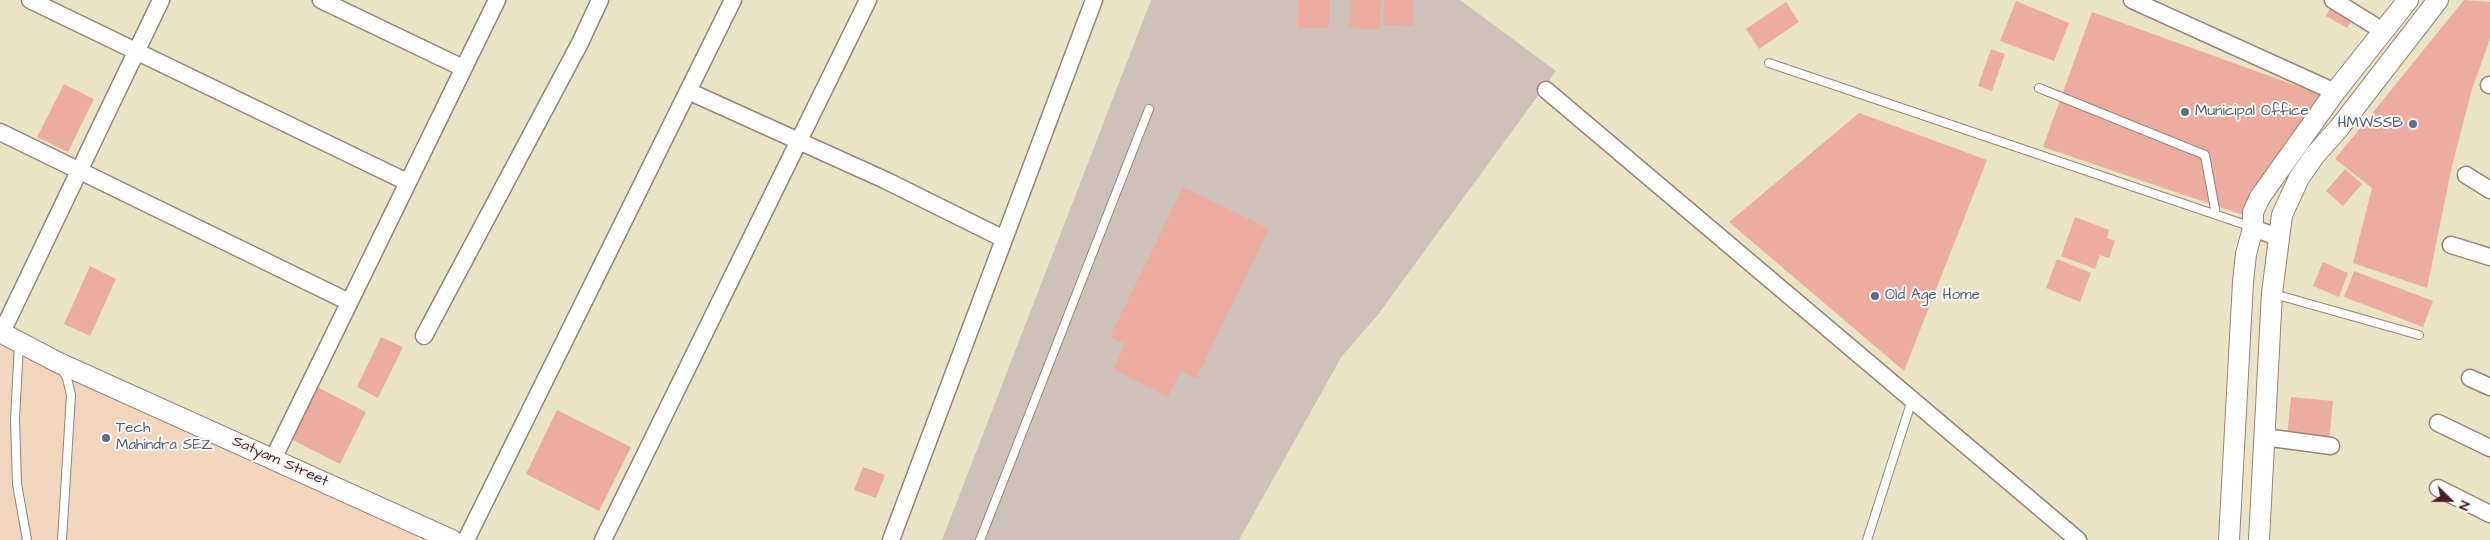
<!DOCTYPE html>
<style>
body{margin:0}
#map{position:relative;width:2490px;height:540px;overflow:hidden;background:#eae4c6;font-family:"Architects Daughter",sans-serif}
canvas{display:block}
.north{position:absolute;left:2425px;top:475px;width:50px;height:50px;-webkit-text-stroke:4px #f6f6f2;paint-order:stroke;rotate:112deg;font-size:14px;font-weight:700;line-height:20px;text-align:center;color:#4a1f2b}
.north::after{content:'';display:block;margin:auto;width:18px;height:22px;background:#4a1f2b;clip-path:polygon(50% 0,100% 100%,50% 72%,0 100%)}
</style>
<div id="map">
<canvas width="2490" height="540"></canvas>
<div class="north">N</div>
</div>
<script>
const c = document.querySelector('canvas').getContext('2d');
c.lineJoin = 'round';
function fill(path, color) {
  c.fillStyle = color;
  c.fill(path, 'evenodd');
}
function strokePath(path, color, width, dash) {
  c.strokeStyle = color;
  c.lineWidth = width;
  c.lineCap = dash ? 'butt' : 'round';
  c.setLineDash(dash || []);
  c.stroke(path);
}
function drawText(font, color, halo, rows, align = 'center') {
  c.font = font + ' "Architects Daughter",sans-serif';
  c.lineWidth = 4;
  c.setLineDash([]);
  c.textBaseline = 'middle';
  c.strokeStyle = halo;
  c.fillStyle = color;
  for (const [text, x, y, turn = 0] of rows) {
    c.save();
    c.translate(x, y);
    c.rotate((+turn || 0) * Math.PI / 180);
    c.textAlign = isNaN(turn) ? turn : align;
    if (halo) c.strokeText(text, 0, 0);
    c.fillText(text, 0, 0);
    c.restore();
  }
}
fill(new Path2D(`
 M 0,335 L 423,540 L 0,540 Z`), '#f1d5bd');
fill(new Path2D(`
 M 1151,0 L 1460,0 L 1556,71 L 1377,316 L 1342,356 L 1239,540 L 942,540 Z`), '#cec1ba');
fill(new Path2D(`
 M 1298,0 L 1329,0 L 1329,28 L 1298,28 Z
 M 1351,0 L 1381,0 L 1380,30 L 1349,28 Z
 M 1384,0 L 1413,0 L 1413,26 L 1383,25 Z
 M 2464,0 L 2490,2 L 2490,39 L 2472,89 L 2452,166 L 2427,288 L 2353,263 L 2372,188 L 2335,159 Z
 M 2016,1 L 2069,23 L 2054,61 L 2000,41 Z
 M 1786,2 L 1799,22 L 1759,49 L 1746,29 Z
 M 2331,7 L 2352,20 L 2347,28 L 2326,16 Z
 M 2092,12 L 2325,96 L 2250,199 L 2243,215 L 2043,147 Z
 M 1991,49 L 2005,54 L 1992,91 L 1978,86 Z
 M 64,84 L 94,99 L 68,152 L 37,137 Z
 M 1859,113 L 1987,160 L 1904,371 L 1729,222 Z
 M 2345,169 L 2362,184 L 2343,206 L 2326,191 Z
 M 1183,187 L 1269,229 L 1196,379 L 1181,371 L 1168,397 L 1113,369 L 1125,344 L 1110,337 Z
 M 2075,217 L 2109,230 L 2107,238 L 2115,241 L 2109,258 L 2100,255 L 2095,269 L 2061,256 Z
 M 2057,259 L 2091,273 L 2080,302 L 2046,288 Z
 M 2323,262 L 2348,273 L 2339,297 L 2313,286 Z
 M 90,266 L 116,279 L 90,336 L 64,324 Z
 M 2354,271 L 2433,301 L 2423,327 L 2344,297 Z
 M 381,337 L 403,347 L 378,398 L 357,387 Z
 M 317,387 L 366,412 L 340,464 L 291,439 Z
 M 2291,397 L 2333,401 L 2329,441 L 2287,437 Z
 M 557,410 L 631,447 L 599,511 L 526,474 Z
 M 863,467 L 885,475 L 876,498 L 854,490 Z`), '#ecada0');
const service = new Path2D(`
 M 1769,63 L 2252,227
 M 2039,88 L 2205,155 L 2216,215
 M 2274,294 L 2419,335
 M 19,344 L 15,419 L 17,484 L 27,540
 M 61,368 L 67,378 L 71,395 L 62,540
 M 980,540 L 1149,109
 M 1867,540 L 1912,400`);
const minor = new Path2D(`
 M 30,0 L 407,182
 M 321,0 L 463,68
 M 2132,0 L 2335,92
 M 2333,0 L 2383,31
 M 2489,85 L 2490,85
 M 1546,90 L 2078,540
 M 688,91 L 885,180 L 1004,239
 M 0,132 L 349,302
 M 2466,175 L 2490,190
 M 2253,228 L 2280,238
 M 2451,245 L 2490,257
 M 2,332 L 161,0
 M 424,336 L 580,43 L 600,0
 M 2470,378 L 2490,387
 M 2438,423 L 2490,448
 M 2264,437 L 2331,446
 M 273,459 L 497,0
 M 2438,488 L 2490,514
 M 466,540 L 733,0
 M 603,540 L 868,0
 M 891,540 L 1094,0`);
const tertiary = new Path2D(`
 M 0,332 L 57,362 L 452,540
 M 2229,540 L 2243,282 L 2246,254 L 2253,228 L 2253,212 L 2260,197 L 2335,92 L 2408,0
 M 2259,540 L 2272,293 L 2282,215 L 2299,178 L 2315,155 L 2339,128 L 2438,0`);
strokePath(service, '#9a8278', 10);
strokePath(minor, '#9a8278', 19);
strokePath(tertiary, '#9a8278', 22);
strokePath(service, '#fff', 8);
strokePath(minor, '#fff', 16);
strokePath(tertiary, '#fff', 20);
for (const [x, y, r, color] of [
 [2185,112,5,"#5c6f8a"],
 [2413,124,5,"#5c6f8a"],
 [1875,296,5,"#5c6f8a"],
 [106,438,5,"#5c6f8a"]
]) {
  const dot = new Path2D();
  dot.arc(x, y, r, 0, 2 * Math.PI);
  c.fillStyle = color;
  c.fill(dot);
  strokePath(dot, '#f6f6f2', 2);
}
drawText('15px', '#4e5e75', '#f6f6f2', [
 ["Municipal Office",2195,112],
 ["HMWSSB",2403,124,"right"],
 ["Old Age Home",1885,296],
 ["Tech",116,429],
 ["Mahindra SEZ",116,446]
], 'left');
drawText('15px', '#4a1f2b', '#f6f6f2', [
 ["Satyam Street",280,462,24]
]);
</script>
